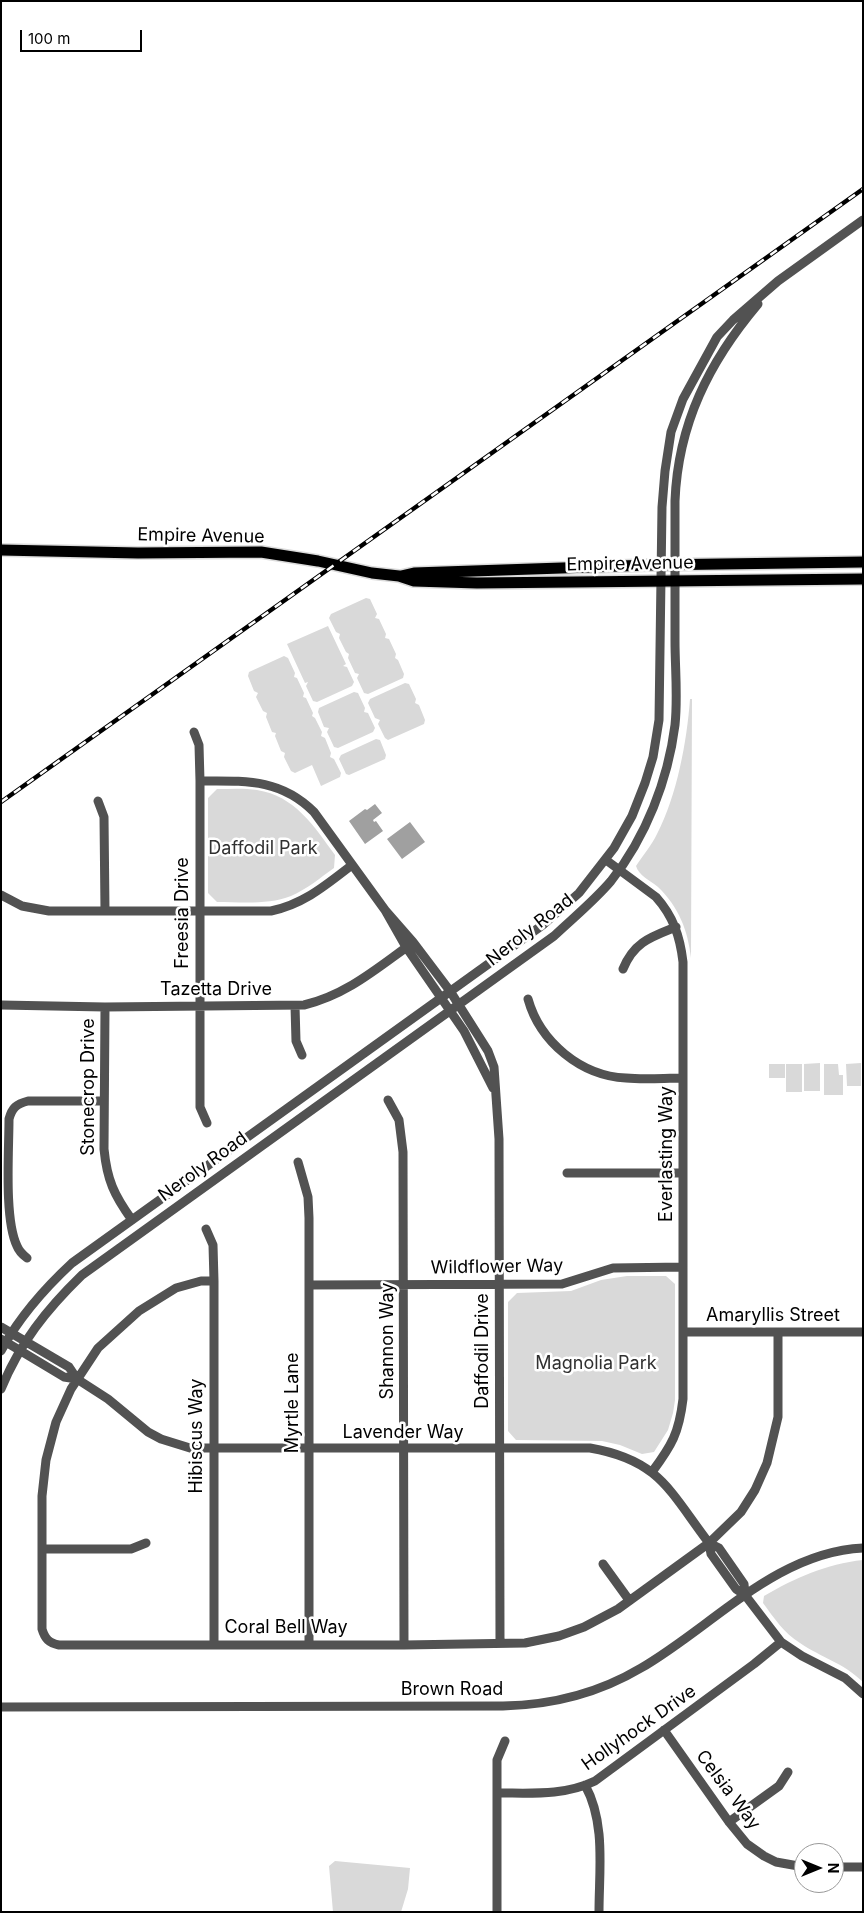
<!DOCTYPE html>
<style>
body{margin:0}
#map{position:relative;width:864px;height:1913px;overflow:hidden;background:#fff;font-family:Inter,sans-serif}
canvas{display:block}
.frame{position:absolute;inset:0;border:2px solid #000;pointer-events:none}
.north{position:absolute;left:794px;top:1843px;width:50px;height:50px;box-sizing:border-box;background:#fff;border:1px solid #999;border-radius:50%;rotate:90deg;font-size:14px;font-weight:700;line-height:20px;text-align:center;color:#000}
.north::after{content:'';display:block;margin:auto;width:18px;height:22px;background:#000;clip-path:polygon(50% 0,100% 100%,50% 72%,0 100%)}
.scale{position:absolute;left:20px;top:30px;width:122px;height:22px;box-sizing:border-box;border:2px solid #000;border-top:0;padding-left:6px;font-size:15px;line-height:18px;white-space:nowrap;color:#000;-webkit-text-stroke:4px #fff;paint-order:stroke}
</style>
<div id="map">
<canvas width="864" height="1913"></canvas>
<div class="frame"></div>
<div class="north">N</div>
<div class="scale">100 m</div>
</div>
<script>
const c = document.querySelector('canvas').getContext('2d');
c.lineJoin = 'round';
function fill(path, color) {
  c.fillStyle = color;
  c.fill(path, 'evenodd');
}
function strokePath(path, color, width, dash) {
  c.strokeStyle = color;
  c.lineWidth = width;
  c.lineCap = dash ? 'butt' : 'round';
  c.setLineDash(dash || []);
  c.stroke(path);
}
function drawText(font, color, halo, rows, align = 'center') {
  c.font = font + ' Inter,sans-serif';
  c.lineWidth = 5;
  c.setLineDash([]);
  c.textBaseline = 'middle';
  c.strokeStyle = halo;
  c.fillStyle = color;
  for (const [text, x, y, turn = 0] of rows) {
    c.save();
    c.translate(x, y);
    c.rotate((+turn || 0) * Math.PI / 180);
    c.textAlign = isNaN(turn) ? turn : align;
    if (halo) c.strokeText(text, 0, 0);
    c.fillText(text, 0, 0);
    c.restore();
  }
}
fill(new Path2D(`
 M 366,598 L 370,599 L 377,614 L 375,618 L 379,619 L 386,634 L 385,638 L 389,639 L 396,654 L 395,658 L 398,660 L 404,674 L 403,678 L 368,694 L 364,693 L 357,678 L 359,674 L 355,673 L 348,658 L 349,654 L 346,652 L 339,638 L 340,634 L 336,632 L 329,618 L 331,614 Z
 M 328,626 L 346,664 L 343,666 L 347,667 L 354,682 L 352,686 L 317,702 L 313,701 L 306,686 L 308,682 L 305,683 L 287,644 Z
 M 284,656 L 288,658 L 295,673 L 294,677 L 297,678 L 304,693 L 303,697 L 306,698 L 313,713 L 312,716 L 315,718 L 322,732 L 321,736 L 325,738 L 331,753 L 330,757 L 334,759 L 341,773 L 340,777 L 321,786 L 312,765 L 295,773 L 291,771 L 284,757 L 285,753 L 281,751 L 275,736 L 276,733 L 272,732 L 266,717 L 267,713 L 263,711 L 256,697 L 258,693 L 254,691 L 248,676 L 249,672 Z
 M 405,683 L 409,684 L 416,699 L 415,703 L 419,705 L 425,720 L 424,724 L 388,740 L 385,738 L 378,724 L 380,720 L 375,718 L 368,703 L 370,699 Z
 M 354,692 L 358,693 L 365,708 L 364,712 L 368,713 L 375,728 L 373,732 L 338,748 L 334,747 L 327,732 L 329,728 L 324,727 L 318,712 L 319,708 Z
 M 690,699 L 692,699 L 691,958 C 688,931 679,907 658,887 C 650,880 639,876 636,866 C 643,855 652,845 657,834 C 677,796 687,741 690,699 Z
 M 376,739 L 380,740 L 386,755 L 385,759 L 349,775 L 346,774 L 339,759 L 341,755 Z
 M 217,789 C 230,789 244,788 257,790 C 295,796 314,826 335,855 L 334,868 C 320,878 307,889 291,896 C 269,905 241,902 217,902 L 208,893 L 208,798 Z
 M 820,1063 L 820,1091 L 804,1091 L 804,1064 Z
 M 861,1063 L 861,1086 L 847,1086 L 846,1064 Z
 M 769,1064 L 785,1064 L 785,1078 L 769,1078 Z
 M 786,1064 L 802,1064 L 802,1092 L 786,1092 Z
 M 824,1064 L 838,1064 L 839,1075 L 843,1075 L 843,1095 L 824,1095 Z
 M 627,1276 L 666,1276 L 675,1284 L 675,1400 L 673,1413 L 668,1430 L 654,1452 L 642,1454 L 620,1445 L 602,1441 L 516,1440 L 508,1431 L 508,1302 L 517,1293 L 571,1291 L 601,1280 Z
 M 863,1560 L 863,1682 C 842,1662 822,1658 800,1643 C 784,1633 774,1618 763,1603 L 764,1596 C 795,1578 826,1564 863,1560 Z
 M 335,1861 L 410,1868 L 408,1889 L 401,1912 L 333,1912 L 329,1866 Z`), '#d9d9d9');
fill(new Path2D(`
 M 375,804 L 382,813 L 373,820 L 374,822 L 376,821 L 383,831 L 365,844 L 349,821 L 365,809 L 367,810 Z
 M 410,822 L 425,842 L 402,859 L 387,839 Z`), '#a0a0a0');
const major = new Path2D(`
 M 1,550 L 138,553 L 261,552 L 318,561 L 372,573 L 399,576 L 414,581 L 477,583 L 863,579
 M 401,576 L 414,573 L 650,565 L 863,562`);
strokePath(major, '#dbdbdb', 14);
strokePath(new Path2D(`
 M 194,732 L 199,745 L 200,781 L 200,1107 L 207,1123
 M 200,781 C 244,781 280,778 314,812 L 385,910 L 406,947 L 464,1031 L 493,1088
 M 98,801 L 104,817 L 105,911
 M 606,860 L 656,897 C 673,916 680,936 683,962 L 683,1399 C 679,1433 672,1445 652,1472
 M 1,895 L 22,906 L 49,911 L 271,911 C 304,904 326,885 352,865
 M 385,910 L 413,942 L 450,991 L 488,1051 L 494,1067 L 499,1139 L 500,1643
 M 623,969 C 634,942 651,937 676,927
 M 528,999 C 540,1042 581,1076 626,1078 C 645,1080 664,1078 683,1078
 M 1,1005 L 105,1007 L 304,1005 C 346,995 376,969 411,944
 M 295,1006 L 296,1041 L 302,1055
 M 105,1007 L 104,1149 C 107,1180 114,1195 132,1220
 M 388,1100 L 399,1120 L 403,1152 L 404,1645
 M 298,1162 L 308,1197 L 309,1218 L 309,1645
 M 567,1173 L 683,1173
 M 206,1229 L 213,1245 L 214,1281 L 214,1644
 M 27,1258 C 23,1255 19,1251 17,1246 C 4,1219 9,1151 9,1119 C 12,1108 16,1104 28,1101 L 104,1101
 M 214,1281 L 201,1281 L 176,1288 L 139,1311 L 98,1348 L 71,1389 L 56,1422 L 46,1460 L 42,1496 L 42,1629 C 45,1639 49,1643 59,1645 L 404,1645 L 525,1643 L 559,1636 L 584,1627 L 618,1609 L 709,1543 L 741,1512 L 755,1490 L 767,1463 L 778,1417 L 778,1332
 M 309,1285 L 562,1284 L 613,1268 L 683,1267
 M 1,1327 L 69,1367 L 77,1379 L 108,1399 L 148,1432 L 161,1439 L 190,1448 L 590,1448 C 660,1460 670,1492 709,1543 L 719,1548 L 744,1584 L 745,1595
 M 683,1332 L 863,1332
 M 1,1339 L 64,1377 L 77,1379
 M 1,1351 C 19,1317 44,1289 72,1263 L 544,924 L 579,893 L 614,848 L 632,816 L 645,783 L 653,757 L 659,720 L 662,507 L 665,471 L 671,432 L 683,399 L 717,337 L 733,320 L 778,281 L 863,220
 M 1,1389 C 20,1343 46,1310 82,1275 L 554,936 C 573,918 594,901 611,881 C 646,837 668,780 675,725 C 678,697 675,668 675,641 C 675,594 675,548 675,501 C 678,424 709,362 758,304
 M 709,1543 L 711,1554 L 736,1589 L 745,1595 L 781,1642 L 802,1656 L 845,1678 L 863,1694
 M 42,1549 L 131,1549 L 146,1543
 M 603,1564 L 629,1600
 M 1,1707 L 503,1706 C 551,1705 599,1693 641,1668 C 712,1627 776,1552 863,1548
 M 664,1730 L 729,1822 L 747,1844 L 764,1856 L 776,1862 L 804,1867
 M 585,1785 C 606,1823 599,1870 599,1912
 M 498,1793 C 531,1793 564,1796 595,1781 L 754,1664 L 781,1642
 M 729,1822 L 779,1786 L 788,1772
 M 834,1867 L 863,1867
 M 497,1912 L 497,1760 L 505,1741`), '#525252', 9);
strokePath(major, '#000', 11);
const rail = new Path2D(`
 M 1,802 L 863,189`);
strokePath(rail, '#000', 4.5);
strokePath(rail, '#fff', 2.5, [8]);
drawText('18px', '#000', '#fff', [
 ["Empire Avenue",201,536,1],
 ["Empire Avenue",630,564,-1],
 ["Freesia Drive",183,913,-90],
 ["Neroly Road",530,930,-38],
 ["Tazetta Drive",216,990],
 ["Stonecrop Drive",89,1087,-90],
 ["Everlasting Way",667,1154,-90],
 ["Neroly Road",203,1167,-36],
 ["Wildflower Way",497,1267,-1],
 ["Amaryllis Street",773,1316],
 ["Shannon Way",388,1341,-90],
 ["Daffodil Drive",483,1351,-90],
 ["Myrtle Lane",293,1403,-90],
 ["Lavender Way",403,1433],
 ["Hibiscus Way",197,1436,-90],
 ["Coral Bell Way",286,1628],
 ["Brown Road",452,1690],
 ["Hollyhock Drive",639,1728,-35],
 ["Celsia Way",728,1790,53]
]);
drawText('18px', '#303030', '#fff', [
 ["Daffodil Park",263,849],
 ["Magnolia Park",596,1364]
]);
</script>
